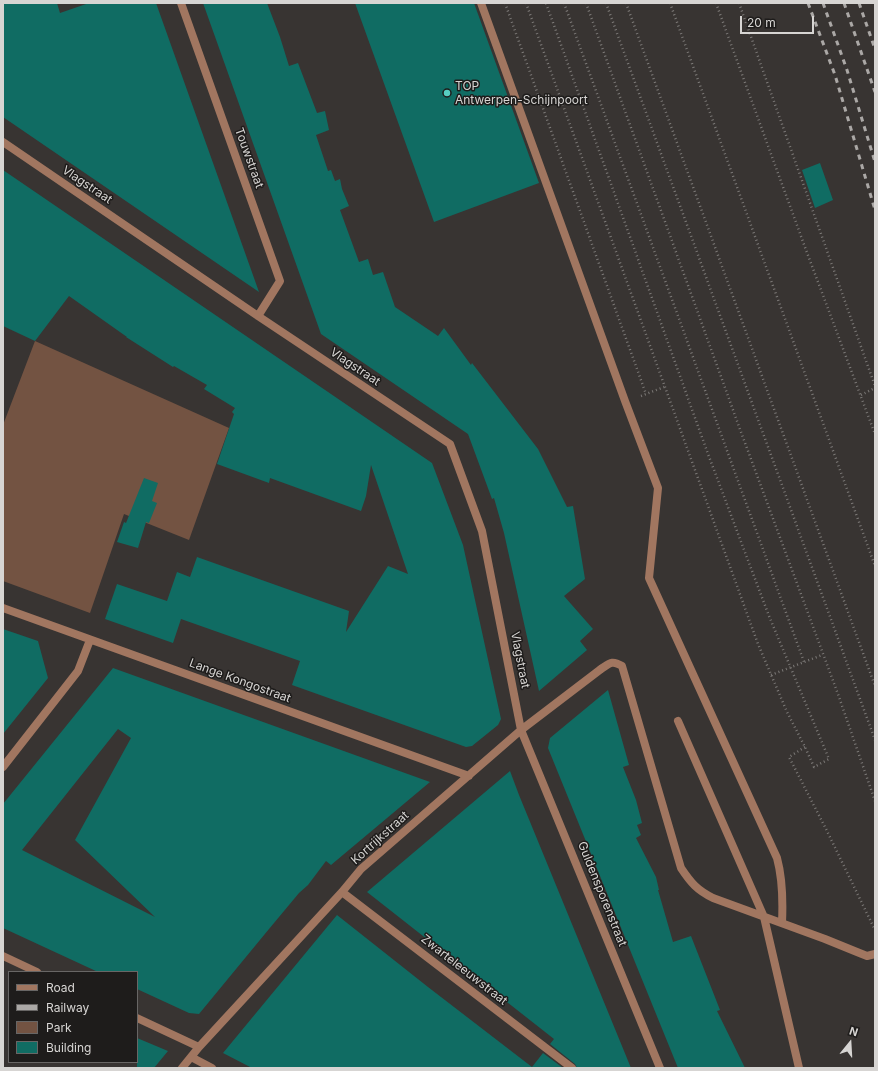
<!DOCTYPE html>
<style>
body{margin:0}
#map{position:relative;width:878px;height:1071px;overflow:hidden;background:#383432;font-family:Inter,sans-serif}
canvas{display:block}
.frame{position:absolute;inset:0;border:4px solid #d7d5d3;pointer-events:none}
.legend{position:absolute;left:8px;top:971px;width:130px;height:92px;box-sizing:border-box;background:#1e1c1b;border:1px solid #686665;margin:0;padding:5px 7px;list-style:none;font-size:12px;color:#d7d5d3}
.legend li{display:flex;align-items:center;gap:8px;height:20px}
.legend b{width:20px;border:1px solid #686665}
.north{position:absolute;left:830px;top:1023px;width:40px;height:40px;-webkit-text-stroke:3px #1e1c1b;paint-order:stroke;rotate:18deg;font-size:11px;font-weight:700;line-height:16px;text-align:center;color:#d7d5d3}
.north::after{content:'';display:block;margin:auto;width:14px;height:18px;background:#d7d5d3;clip-path:polygon(50% 0,100% 100%,50% 72%,0 100%)}
.scale{position:absolute;left:740px;top:16px;width:74px;height:18px;box-sizing:border-box;border:2px solid #d7d5d3;border-top:0;padding-left:5px;font-size:12px;line-height:14px;white-space:nowrap;color:#d7d5d3;-webkit-text-stroke:3px #1e1c1b;paint-order:stroke}
</style>
<div id="map">
<canvas width="878" height="1071"></canvas>
<div class="frame"></div>
<ul class="legend">
<li><b style="height:5px;background:#a17660"></b>Road</li>
<li><b style="height:5px;background:#aba8a6"></b>Railway</li>
<li><b style="height:11px;background:#735342"></b>Park</li>
<li><b style="height:11px;background:#106c63"></b>Building</li>
</ul>
<div class="north">N</div>
<div class="scale">20 m</div>
</div>
<script>
const c = document.querySelector('canvas').getContext('2d');
c.lineJoin = 'round';
function fill(path, color) {
  c.fillStyle = color;
  c.fill(path, 'evenodd');
}
function strokePath(path, color, width, dash) {
  c.strokeStyle = color;
  c.lineWidth = width;
  c.lineCap = dash ? 'butt' : 'round';
  c.setLineDash(dash || []);
  c.stroke(path);
}
function drawText(font, color, halo, rows, align = 'center') {
  c.font = font + ' Inter,sans-serif';
  c.lineWidth = 3;
  c.setLineDash([]);
  c.textBaseline = 'middle';
  c.strokeStyle = halo;
  c.fillStyle = color;
  for (const [text, x, y, turn = 0] of rows) {
    c.save();
    c.translate(x, y);
    c.rotate((+turn || 0) * Math.PI / 180);
    c.textAlign = isNaN(turn) ? turn : align;
    if (halo) c.strokeText(text, 0, 0);
    c.fillText(text, 0, 0);
    c.restore();
  }
}
fill(new Path2D(`
 M 35,341 L 229,428 L 189,540 L 124,514 L 90,613 L 3,581 L 3,425 Z`), '#735342');
fill(new Path2D(`
 M 3,3 L 57,3 L 60,13 L 89,3 L 156,3 L 259,292 L 3,117 Z
 M 203,3 L 267,3 L 280,37 L 289,66 L 298,63 L 317,113 L 325,111 L 329,130 L 316,135 L 328,171 L 331,170 L 335,181 L 340,179 L 342,189 L 349,206 L 340,210 L 359,262 L 368,259 L 373,275 L 383,272 L 395,307 L 438,336 L 444,328 L 471,365 L 472,363 L 538,449 L 567,507 L 573,506 L 585,579 L 564,596 L 593,629 L 580,641 L 587,650 L 539,691 L 504,533 L 494,498 L 492,499 L 468,434 L 321,334 Z
 M 355,3 L 474,3 L 539,183 L 434,222 Z
 M 820,163 L 833,200 L 815,208 L 802,170 Z
 M 3,170 L 432,463 L 463,545 L 501,719 L 498,725 L 472,746 L 466,747 L 292,685 L 300,661 L 181,619 L 173,643 L 105,619 L 117,584 L 167,601 L 177,572 L 190,577 L 197,557 L 349,611 L 346,632 L 388,566 L 408,574 L 371,465 L 366,496 L 361,511 L 270,478 L 269,483 L 217,464 L 234,414 L 232,412 L 235,408 L 204,389 L 207,385 L 174,366 L 173,367 L 126,337 L 127,337 L 69,296 L 35,341 L 3,326 Z
 M 144,478 L 158,483 L 152,501 L 157,503 L 149,523 L 146,522 L 138,548 L 117,542 L 124,522 L 126,523 Z
 M 3,629 L 38,641 L 48,678 L 3,734 Z
 M 113,668 L 430,782 L 331,865 L 326,861 L 308,885 L 299,893 L 269,929 L 199,1014 L 189,1013 L 137,989 L 137,972 L 98,972 L 3,928 L 3,804 ZM 118,729 L 131,738 L 75,840 L 155,917 L 22,850 Z
 M 608,690 L 629,765 L 623,767 L 636,800 L 642,823 L 637,825 L 641,835 L 636,838 L 656,877 L 659,890 L 658,890 L 673,942 L 691,936 L 720,1010 L 717,1011 L 745,1068 L 678,1068 L 548,748 L 550,738 Z
 M 510,771 L 519,795 L 631,1068 L 577,1068 L 575,1064 L 550,1044 L 554,1039 L 367,892 Z
 M 337,915 L 428,987 L 532,1067 L 543,1053 L 563,1068 L 252,1068 L 223,1053 Z
 M 137,1038 L 168,1051 L 154,1068 L 137,1068 Z`), '#106c63');
strokePath(new Path2D(`
 M 505,3 L 646,394
 M 526,3 L 758,644 L 787,712 L 805,747 L 814,767 L 829,759 L 769,616 L 708,454 L 546,3
 M 564,3 L 804,662
 M 586,3 L 741,432 L 839,697 L 875,801
 M 606,3 L 875,740
 M 626,3 L 875,686
 M 670,3 L 875,566
 M 716,3 L 806,250 L 875,434
 M 739,3 L 875,386
 M 861,395 L 875,388
 M 641,396 L 664,387
 M 771,675 L 822,655
 M 805,747 L 789,757 L 826,829 L 875,930`), '#7c7977', 2.5, [1, 3]);
strokePath(new Path2D(`
 M 481,3 L 625,401 L 658,488 L 649,578 L 777,858 C 783,880 783,901 782,923
 M 601,669 C 610,663 612,660 622,666 L 681,868 C 691,883 697,890 713,898 L 825,939 L 857,952 L 867,956 L 875,954
 M 678,721 L 764,917 L 799,1068`), '#a17660', 8);
strokePath(new Path2D(`
 M 181,3 L 280,281 L 258,316
 M 3,142 L 258,316 L 450,444 L 482,531 L 521,730 L 660,1068
 M 3,608 L 469,776
 M 3,767 L 78,671 L 90,640
 M 342,892 L 572,1068
 M 3,956 L 37,972
 M 137,1018 L 199,1047
 M 191,1057 L 212,1068
 M 182,1068 L 199,1047 L 342,892 L 361,869 L 521,730 L 601,669`), '#a17660', 8);
strokePath(new Path2D(`
 M 808,3 L 835,75 L 875,210
 M 823,3 L 847,70 L 875,162
 M 844,3 L 875,92
 M 859,3 L 875,49`), '#aba8a6', 3, [5, 5]);
for (const [x, y, r, color] of [
 [447,93,4,"#57cec1"]
]) {
  const dot = new Path2D();
  dot.arc(x, y, r, 0, 2 * Math.PI);
  c.fillStyle = color;
  c.fill(dot);
  strokePath(dot, '#1e1c1b', 1.5);
}
drawText('12px', '#d7d5d3', '#1e1c1b', [
 ["TOP",455,86],
 ["Antwerpen-Schijnpoort",455,100]
], 'left');
drawText('12px', '#d7d5d3', '#1e1c1b', [
 ["Touwstraat",249,158,70],
 ["Vlagstraat",87,185,34],
 ["Vlagstraat",355,367,34],
 ["Vlagstraat",520,660,79],
 ["Lange Kongostraat",240,681,20],
 ["Kortrijkstraat",380,838,-42],
 ["Guldensporenstraat",602,894,68],
 ["Zwarteleeuwstraat",464,970,38]
]);
</script>
